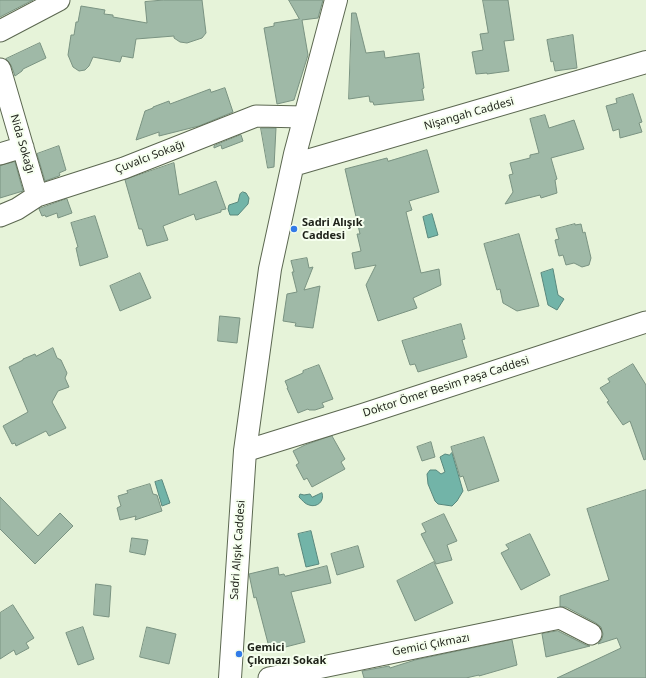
<!DOCTYPE html>
<meta charset="utf-8">
<style>
body{margin:0}
canvas{display:block;background:#e6f3d9}
</style>
<canvas width="646" height="678"></canvas>
<script>
const c = document.querySelector('canvas').getContext('2d');
c.lineJoin = 'round';
function fill(path, color) {
  c.fillStyle = color;
  c.fill(path, 'evenodd');
}
function strokePath(path, color, width, dash) {
  c.strokeStyle = color;
  c.lineWidth = width;
  c.lineCap = dash ? 'butt' : 'round';
  c.setLineDash(dash || []);
  c.stroke(path);
}
function drawText(font, color, halo, rows, align = 'center') {
  c.font = font + ' "Noto Sans",sans-serif';
  c.lineWidth = 4;
  c.setLineDash([]);
  c.textBaseline = 'middle';
  c.strokeStyle = halo;
  c.fillStyle = color;
  for (const [text, x, y, turn = 0] of rows) {
    c.save();
    c.translate(x, y);
    c.rotate((+turn || 0) * Math.PI / 180);
    c.textAlign = isNaN(turn) ? turn : align;
    if (halo) c.strokeText(text, 0, 0);
    c.fillText(text, 0, 0);
    c.restore();
  }
}
const water = new Path2D(`
 M 243,192 L 246,193 L 249,198 L 248,204 L 238,215 L 230,215 L 228,209 L 229,205 L 238,202 L 240,194 Z
 M 432,214 L 438,235 L 428,238 L 423,217 Z
 M 553,269 L 558,295 L 564,299 L 557,310 L 548,305 L 541,273 Z
 M 452,453 L 463,491 L 457,501 L 452,506 L 438,504 L 435,501 L 428,484 L 427,474 L 430,470 L 436,470 L 441,474 L 445,472 L 440,457 L 445,454 L 449,455 Z
 M 162,480 L 170,503 L 162,506 L 155,482 Z
 M 322,493 C 325,501 317,508 309,505 C 305,504 302,500 299,497 L 300,494 L 304,495 L 310,494 L 312,497 Z
 M 311,531 L 319,564 L 306,567 L 298,534 Z`);
fill(water, '#72b4a8');
strokePath(water, '#59887d', 1);
const building = new Path2D(`
 M 0,0 L 33,0 L 0,17 Z
 M 164,0 L 202,0 L 206,33 L 202,38 L 187,43 L 180,42 L 174,38 L 174,36 L 136,39 L 133,58 L 122,56 L 120,62 L 93,57 L 89,66 L 85,70 L 79,71 L 73,67 L 68,55 L 71,35 L 74,35 L 76,22 L 78,22 L 81,6 L 105,10 L 104,14 L 113,15 L 113,17 L 147,23 L 145,2 Z
 M 289,0 L 323,0 L 318,18 L 302,20 L 308,55 L 294,100 L 277,104 L 264,28 L 274,26 L 274,23 L 299,19 Z
 M 483,0 L 508,0 L 514,40 L 504,41 L 509,71 L 487,74 L 487,73 L 476,74 L 472,52 L 483,50 L 480,34 L 488,33 Z
 M 352,13 L 356,13 L 366,53 L 384,51 L 385,58 L 419,53 L 424,88 L 422,89 L 424,100 L 374,105 L 373,102 L 370,102 L 369,96 L 349,99 Z
 M 573,35 L 577,68 L 555,71 L 553,61 L 551,62 L 547,40 Z
 M 40,43 L 46,58 L 23,69 L 22,71 L 15,76 L 11,65 L 6,59 Z
 M 225,88 L 233,112 L 199,126 L 159,136 L 159,132 L 136,140 L 145,111 L 153,108 L 153,107 L 169,101 L 170,104 L 210,89 L 211,92 Z
 M 633,94 L 642,122 L 639,123 L 642,132 L 620,138 L 619,129 L 613,131 L 606,106 L 617,103 L 616,99 Z
 M 545,115 L 549,128 L 574,120 L 584,149 L 551,158 L 557,179 L 555,180 L 557,193 L 541,198 L 540,195 L 505,204 L 513,192 L 509,175 L 513,174 L 510,163 L 530,158 L 530,155 L 539,153 L 530,119 Z
 M 261,128 L 276,128 L 274,167 L 268,168 Z
 M 241,135 L 243,141 L 222,149 L 221,145 L 214,148 L 214,146 Z
 M 59,146 L 66,170 L 59,173 L 60,175 L 59,176 L 45,181 L 37,154 Z
 M 427,150 L 439,192 L 409,201 L 412,210 L 406,212 L 421,273 L 439,269 L 441,285 L 413,298 L 417,308 L 378,321 L 366,285 L 376,265 L 355,269 L 352,253 L 361,251 L 357,234 L 360,234 L 345,169 L 387,158 L 388,161 Z
 M 15,162 L 23,191 L 0,198 L 0,166 Z
 M 174,163 L 179,195 L 216,181 L 226,209 L 221,210 L 221,212 L 196,220 L 194,214 L 163,226 L 168,240 L 147,246 L 142,229 L 139,229 L 125,180 Z
 M 67,199 L 72,213 L 58,218 L 57,213 L 46,217 L 45,215 L 42,216 L 39,209 Z
 M 95,216 L 108,257 L 80,266 L 76,248 L 78,247 L 71,223 Z
 M 575,224 L 575,225 L 581,224 L 583,233 L 585,232 L 591,258 L 589,265 L 582,267 L 574,263 L 566,265 L 563,255 L 559,256 L 555,240 L 559,239 L 556,229 Z
 M 519,234 L 539,306 L 517,311 L 503,303 L 500,289 L 497,290 L 484,244 Z
 M 307,258 L 309,268 L 313,267 L 304,290 L 320,286 L 313,328 L 295,326 L 296,323 L 283,321 L 287,294 L 297,292 L 292,272 L 294,272 L 291,261 Z
 M 140,273 L 151,298 L 120,311 L 110,286 Z
 M 220,316 L 240,318 L 237,343 L 218,341 Z
 M 461,324 L 465,339 L 462,340 L 467,357 L 418,372 L 415,364 L 410,365 L 402,341 Z
 M 53,348 L 57,358 L 61,360 L 67,373 L 65,378 L 69,387 L 58,391 L 52,402 L 66,428 L 49,436 L 46,431 L 16,446 L 15,443 L 12,444 L 3,426 L 28,412 L 9,367 L 23,360 L 23,359 L 35,354 L 36,356 Z
 M 633,364 L 646,385 L 646,459 L 644,460 L 630,421 L 623,425 L 607,402 L 609,401 L 600,388 L 610,382 L 608,379 Z
 M 319,365 L 333,399 L 322,403 L 324,407 L 315,410 L 309,410 L 308,409 L 298,413 L 287,388 L 288,388 L 285,381 L 303,373 L 303,371 Z
 M 332,436 L 345,459 L 341,462 L 345,469 L 312,487 L 307,478 L 304,480 L 296,465 L 299,463 L 293,451 L 305,445 Z
 M 484,437 L 499,481 L 468,491 L 463,476 L 460,477 L 451,447 Z
 M 431,442 L 435,457 L 422,461 L 417,447 Z
 M 150,484 L 153,494 L 157,495 L 162,511 L 135,520 L 136,516 L 120,520 L 117,508 L 121,506 L 118,496 L 128,493 L 127,491 Z
 M 646,490 L 646,678 L 557,678 L 621,648 L 617,638 L 598,644 L 602,639 L 603,634 L 601,627 L 596,623 L 566,607 L 560,607 L 560,596 L 609,580 L 587,509 Z
 M 0,497 L 38,536 L 60,513 L 73,526 L 35,564 L 0,529 Z
 M 444,514 L 457,541 L 447,545 L 452,560 L 436,564 L 421,534 L 426,532 L 422,524 Z
 M 530,534 L 550,575 L 521,590 L 501,553 L 509,549 L 506,545 Z
 M 132,538 L 148,540 L 145,555 L 130,552 Z
 M 358,546 L 364,567 L 337,575 L 331,554 Z
 M 434,562 L 453,603 L 415,621 L 397,581 Z
 M 327,566 L 331,583 L 291,592 L 305,642 L 270,651 L 256,597 L 254,598 L 249,574 L 278,567 L 279,575 L 284,574 L 285,576 Z
 M 96,584 L 111,586 L 109,617 L 94,615 Z
 M 13,605 L 34,638 L 26,643 L 29,648 L 16,655 L 14,650 L 0,659 L 0,613 Z
 M 83,627 L 94,659 L 78,665 L 66,633 Z
 M 147,627 L 176,634 L 169,664 L 140,657 Z
 M 558,631 L 586,645 L 590,646 L 546,657 L 542,634 Z
 M 512,640 L 517,665 L 479,676 L 479,675 L 466,678 L 364,678 L 362,671 L 389,666 L 390,668 L 415,660 Z`);
fill(building, '#9fb9a7');
strokePath(building, '#7a9382', 1);
const minor = new Path2D(`
 M 0,31 L 59,0
 M 0,69 L 37,196
 M 0,154 L 23,147
 M 0,216 L 17,209 L 37,196 L 124,168 L 256,116 L 305,117
 M 245,451 L 364,414 L 646,322
 M 269,678 L 560,618 L 591,634`);
const tertiary = new Path2D(`
 M 293,165 L 646,62
 M 230,678 L 245,451 L 270,269 L 295,154 L 336,0`);
strokePath(minor, '#5c6851', 23);
strokePath(tertiary, '#5c6851', 24);
strokePath(minor, '#fff', 21);
strokePath(tertiary, '#fff', 22);
for (const [x, y, r, color] of [
 [294,229,4,"#327be8"],
 [239,654,4,"#327be8"]
]) {
  const dot = new Path2D();
  dot.arc(x, y, r, 0, 2 * Math.PI);
  c.fillStyle = color;
  c.fill(dot);
  strokePath(dot, '#f6ffef', 1.5);
}
drawText('11px', '#1e2219', '#f6ffef', [
 ["Nişangah Caddesi",469,114,-16],
 ["Nida Sokağı",22,144,74],
 ["Çuvalcı Sokağı",150,157,-21],
 ["Doktor Ömer Besim Paşa Caddesi",446,387,-18],
 ["Sadri Alışık Caddesi",238,550,-86],
 ["Gemici Çıkmazı",431,645,-11]
]);
drawText('bold 11px', '#1e2219', '#f6ffef', [
 ["Sadri Alışık",302,223],
 ["Caddesi",302,236],
 ["Gemici",247,648],
 ["Çıkmazı Sokak",247,661]
], 'left');
</script>
